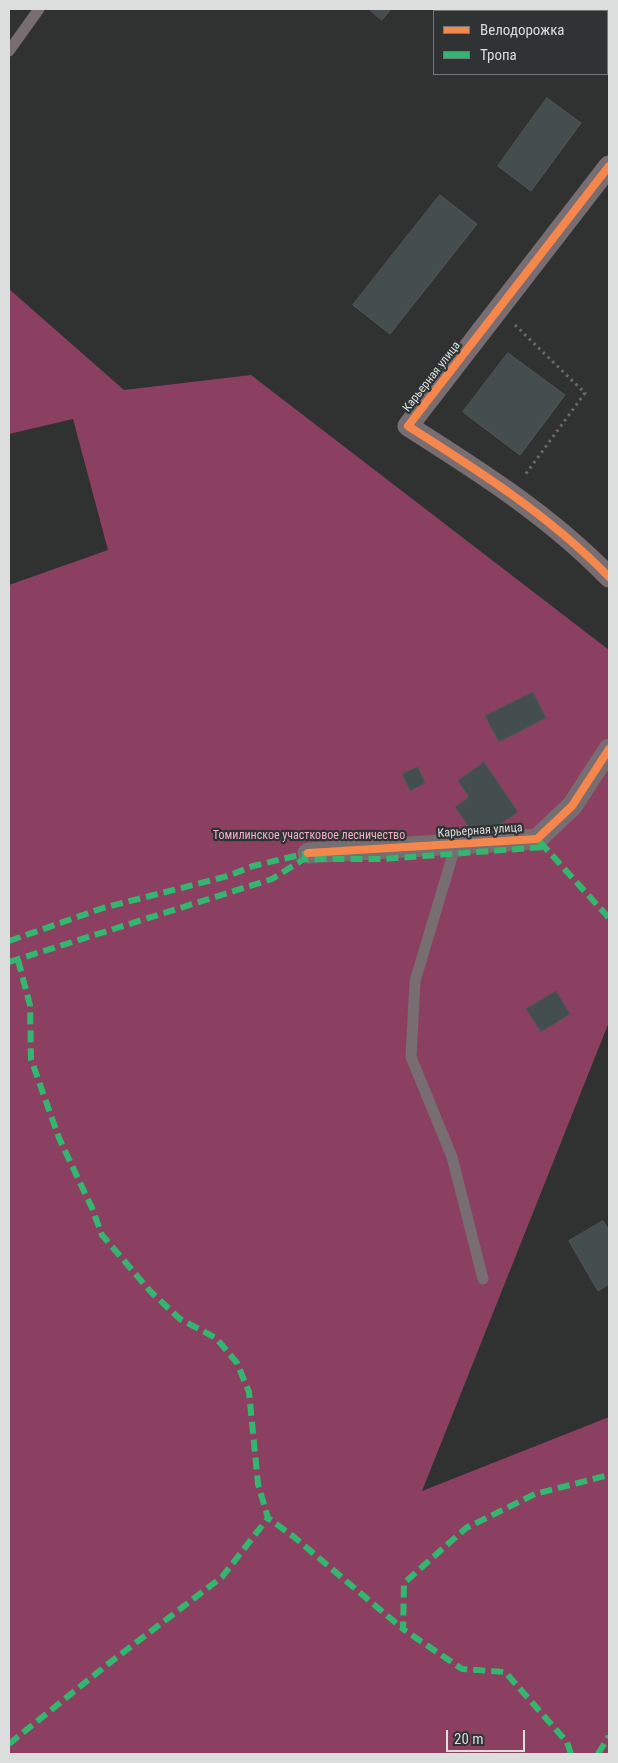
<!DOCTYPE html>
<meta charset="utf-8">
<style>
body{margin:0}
#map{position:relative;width:618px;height:1763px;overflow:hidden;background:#303232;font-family:"Roboto Condensed",sans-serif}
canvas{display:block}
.frame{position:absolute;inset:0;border:10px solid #dcdede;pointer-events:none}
.legend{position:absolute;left:433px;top:10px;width:175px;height:65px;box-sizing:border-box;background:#2f3333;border:1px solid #747777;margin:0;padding:6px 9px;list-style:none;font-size:15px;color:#dcdede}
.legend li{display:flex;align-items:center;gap:10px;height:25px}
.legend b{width:25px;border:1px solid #747777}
.scale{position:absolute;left:446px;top:1730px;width:79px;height:22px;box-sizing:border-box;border:2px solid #dcdede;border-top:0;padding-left:6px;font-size:15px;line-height:18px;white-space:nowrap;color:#dcdede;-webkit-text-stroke:4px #2f3333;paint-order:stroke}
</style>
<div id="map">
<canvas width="618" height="1763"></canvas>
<div class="frame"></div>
<ul class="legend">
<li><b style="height:6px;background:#f5874c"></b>Велодорожка</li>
<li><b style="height:6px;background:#33b770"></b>Тропа</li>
</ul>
<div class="scale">20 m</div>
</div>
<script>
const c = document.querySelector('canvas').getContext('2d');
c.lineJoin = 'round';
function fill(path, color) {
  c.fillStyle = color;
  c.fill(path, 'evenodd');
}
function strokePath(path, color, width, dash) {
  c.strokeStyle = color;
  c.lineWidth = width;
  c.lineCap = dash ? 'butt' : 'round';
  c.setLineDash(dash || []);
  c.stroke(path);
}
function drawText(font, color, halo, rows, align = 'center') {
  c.font = font + ' "Roboto Condensed",sans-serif';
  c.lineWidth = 4.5;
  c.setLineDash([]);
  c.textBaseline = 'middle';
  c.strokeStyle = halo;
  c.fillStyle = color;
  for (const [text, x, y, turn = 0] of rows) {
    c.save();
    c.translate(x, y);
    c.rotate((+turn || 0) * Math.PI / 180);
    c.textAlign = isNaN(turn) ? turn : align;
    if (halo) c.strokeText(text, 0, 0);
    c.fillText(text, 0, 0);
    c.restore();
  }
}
fill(new Path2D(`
 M 9,289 L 124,390 L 251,375 L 609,650 L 609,1022 L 422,1491 L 609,1417 L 609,1754 L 9,1754 L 9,585 L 108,550 L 73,419 L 9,434 Z`), '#8b4061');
const building = new Path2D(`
 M 369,9 L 391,9 L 382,20 Z
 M 524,9 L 569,9 L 567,11 L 523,11 Z
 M 547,98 L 581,123 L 531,191 L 498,166 Z
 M 440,195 L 477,224 L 390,334 L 353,305 Z
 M 508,353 L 565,395 L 520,455 L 463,412 Z
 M 533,692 L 546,718 L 499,742 L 485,716 Z
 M 484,762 L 518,812 L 478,840 L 455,807 L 469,797 L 458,781 Z
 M 418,767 L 425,783 L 410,791 L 402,774 Z
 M 556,991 L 570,1014 L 541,1032 L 526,1009 Z
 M 603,1221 L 609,1230 L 609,1284 L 598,1291 L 569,1241 Z`);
fill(building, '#454e4e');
strokePath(building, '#545656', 1);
strokePath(new Path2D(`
 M 515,325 L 585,393 L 525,475`), '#6c6769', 3, [2.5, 4]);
strokePath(new Path2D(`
 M 9,51 L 39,9
 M 456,844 L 415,981 L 411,1057 L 452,1157 L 483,1279`), '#786d71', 11);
strokePath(new Path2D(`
 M 609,166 L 408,426 C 479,471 550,516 609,577
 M 308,853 L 537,839 L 572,806 L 609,749`), '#786d71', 21);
strokePath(new Path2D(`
 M 540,842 L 609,918
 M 9,941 L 103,908 L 228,876 L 253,866 L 308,853
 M 18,960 L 30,1005 L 31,1059 L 59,1138 L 92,1208 L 102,1235 L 151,1292 L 180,1319 L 216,1338 L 237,1363 L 249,1392 L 258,1484 L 268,1518 L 294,1537 L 403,1629
 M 9,962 L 272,879 L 304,859 L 383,859 L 545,847
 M 9,1744 L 108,1664 L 222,1577 L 268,1518
 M 571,1754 L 567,1742 L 505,1672 L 462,1669 L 403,1629 L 404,1583 L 466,1528 L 535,1494 L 609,1475
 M 598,1754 L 609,1736`), '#33b770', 6, [12, 6]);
strokePath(new Path2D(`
 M 609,166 L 408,426 C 479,471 550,516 609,577
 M 308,853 L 537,839 L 572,806 L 609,749`), '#f5874c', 8);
drawText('12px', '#dcdede', '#2f3333', [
 ["Карьерная улица",432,377,-52],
 ["Карьерная улица",480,831,-4]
]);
drawText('12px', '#f6adc8', '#2f3333', [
 ["Томилинское участковое лесничество",309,836]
]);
</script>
